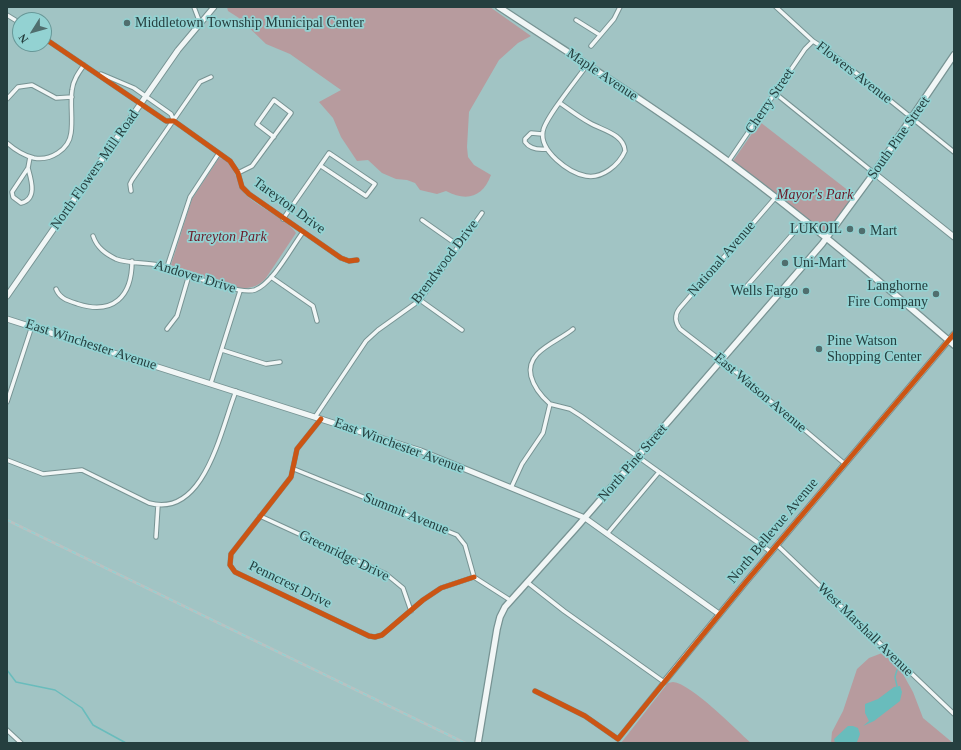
<!DOCTYPE html>
<style>
body{margin:0}
#map{position:relative;width:961px;height:750px;overflow:hidden;background:#a1c4c4;font-family:Georgia,serif}
canvas{display:block}
.frame{position:absolute;inset:0;border:8px solid #253f3f;pointer-events:none}
.north{position:absolute;left:12px;top:12px;width:40px;height:40px;box-sizing:border-box;background:#93d2d2;border:1px solid #679797;border-radius:50%;rotate:233deg;font-size:11px;font-weight:700;line-height:16px;text-align:center;color:#253f3f}
.north::after{content:'';display:block;margin:auto;width:14px;height:18px;background:#506e6e;clip-path:polygon(50% 0,100% 100%,50% 72%,0 100%)}
</style>
<div id="map">
<canvas width="961" height="750"></canvas>
<div class="frame"></div>
<div class="north">N</div>
</div>
<script>
const c = document.querySelector('canvas').getContext('2d');
c.lineJoin = 'round';
function fill(path, color) {
  c.fillStyle = color;
  c.fill(path, 'evenodd');
}
function strokePath(path, color, width, dash) {
  c.strokeStyle = color;
  c.lineWidth = width;
  c.lineCap = dash ? 'butt' : 'round';
  c.setLineDash(dash || []);
  c.stroke(path);
}
function drawText(font, color, halo, rows, align = 'center') {
  c.font = font + ' Georgia,serif';
  c.lineWidth = 3.5;
  c.setLineDash([]);
  c.textBaseline = 'middle';
  c.strokeStyle = halo;
  c.fillStyle = color;
  for (const [text, x, y, turn = 0] of rows) {
    c.save();
    c.translate(x, y);
    c.rotate((+turn || 0) * Math.PI / 180);
    c.textAlign = isNaN(turn) ? turn : align;
    if (halo) c.strokeText(text, 0, 0);
    c.fillText(text, 0, 0);
    c.restore();
  }
}
fill(new Path2D(`
 M 227,7 L 490,7 L 531,36 L 518,43 L 499,60 L 469,112 L 467,147 L 468,157 L 474,165 L 491,175 C 483,197 467,202 446,191 L 437,194 L 420,190 L 415,183 L 407,180 L 396,179 L 382,173 L 368,160 L 357,161 L 341,137 L 333,118 L 319,102 L 341,90 L 290,54 L 266,44 L 239,18 L 228,11 Z
 M 760,122 L 854,195 L 827,232 L 823,232 L 733,161 Z
 M 219,158 C 236,161 236,186 247,196 C 259,207 289,221 296,233 L 266,278 C 259,286 251,289 239,288 L 171,265 L 192,199 Z
 M 882,653 L 899,667 L 913,692 L 923,718 L 953,743 L 831,743 L 832,732 L 843,711 L 857,669 L 869,658 Z
 M 673,682 C 692,684 735,729 751,743 L 621,743 L 668,683 Z`), '#b79b9e');
fill(new Path2D(`
 M 900,686 L 902,692 L 900,701 L 874,721 L 863,726 L 869,721 L 865,713 L 865,704 L 878,699 L 894,687 Z
 M 848,726 L 853,726 L 858,728 L 860,734 L 857,742 L 835,743 L 834,739 Z`), '#69bcbc');
strokePath(new Path2D(`
 M 7,670 L 16,682 L 55,690 L 82,708 L 93,725 L 126,743
 M 897,686 L 895,677 L 897,670`), '#69bcbc', 1.5);
const street = new Path2D(`
 M 194,7 L 200,23
 M 776,7 L 813,41 L 830,52 L 954,152
 M 7,15 L 20,23
 M 576,20 L 600,35
 M 44,38 L 166,121 L 174,121 L 230,161 L 238,173 L 242,187 L 249,194 L 341,258 L 349,261 L 357,260
 M 591,46 L 614,19 L 620,7
 M 101,74 L 134,88 L 171,114 L 174,121
 M 776,94 L 874,173
 M 7,99 L 18,87 L 32,85 L 56,98 L 72,97
 M 560,103 C 570,110 579,117 590,123 C 602,130 624,134 625,151 C 619,165 602,179 586,176 C 569,173 539,151 543,131 C 545,118 578,78 587,65
 M 542,134 L 531,133 L 525,139 L 525,142 C 530,149 538,150 547,149
 M 7,143 C 14,149 25,156 34,158 C 50,161 69,150 71,133 C 73,119 70,104 72,90 C 73,80 79,72 84,65
 M 728,162 L 805,49 L 813,41
 M 28,168 C 31,179 38,199 21,203 L 13,197 L 12,192 L 28,168 L 30,157
 M 238,173 L 252,166 L 291,113 L 274,100 L 257,124 L 274,137
 M 131,191 L 130,184 L 132,180 L 200,82 L 211,77
 M 775,198 L 679,309 C 674,316 675,322 680,329 L 736,372 L 845,464
 M 283,219 L 329,153 L 375,184 L 366,196 L 321,166
 M 422,220 L 459,246
 M 93,236 C 97,248 106,254 116,259 C 129,264 145,262 158,265 C 179,270 238,296 255,290 C 273,283 291,248 303,232
 M 167,267 L 190,197 L 219,153
 M 271,277 L 313,306 L 317,321
 M 746,287 L 804,221
 M 56,289 C 60,299 69,301 78,304 C 113,315 132,297 132,261
 M 420,300 L 462,330
 M 167,329 L 177,316 L 189,275
 M 222,350 L 266,364 L 280,362
 M 211,383 L 240,291
 M 7,402 L 32,326
 M 550,404 L 570,409 L 581,416 L 771,552
 M 315,417 L 366,341 L 378,330 L 420,300 L 482,213
 M 321,419 L 297,449 L 291,477 L 231,554 L 230,565 L 235,572 L 369,636 L 375,637 L 382,635 L 423,600 L 441,588 L 474,577
 M 7,460 L 43,474 L 82,470 L 149,503 C 205,519 221,428 236,391
 M 294,469 L 457,535 L 465,545 L 474,577 L 510,600
 M 511,488 L 522,464 L 543,433 L 550,404 C 541,396 534,388 531,376 C 525,351 558,342 573,329
 M 260,516 L 386,574 L 403,588 L 411,611
 M 607,534 L 659,472
 M 156,537 L 158,505
 M 777,545 L 954,714
 M 527,582 L 564,611 L 664,682 L 618,739 L 585,716 L 535,691
 M 7,730 L 21,743`);
const secondary = new Path2D(`
 M 874,173 L 954,237
 M 7,296 L 178,50 L 214,7
 M 7,319 L 421,451 L 585,518 L 719,614
 M 664,682 L 745,583 L 954,334`);
const primary = new Path2D(`
 M 499,7 C 576,58 655,107 729,162 C 807,220 881,282 954,345
 M 478,743 L 497,629 L 500,617 L 505,607 L 576,528 L 822,244 L 874,173 L 954,55`);
strokePath(street, '#779393', 5.5);
strokePath(secondary, '#779393', 7);
strokePath(primary, '#779393', 8);
strokePath(street, '#f1f6f6', 3.5);
strokePath(secondary, '#f1f6f6', 5);
strokePath(primary, '#f1f6f6', 5.5);
const rail = new Path2D(`
 M 7,520 L 465,743`);
strokePath(rail, '#b8c2c2', 3);
strokePath(rail, '#93d2d2', 1.5, [4.5]);
strokePath(new Path2D(`
 M 44,38 L 166,121 L 174,121 L 230,161 L 238,173 L 242,187 L 249,194 L 341,258 L 349,261 L 357,260
 M 321,419 L 297,449 L 291,477 L 231,554 L 230,565 L 235,572 L 369,636 L 375,637 L 382,635 L 423,600 L 441,588 L 474,577
 M 535,691 L 585,716 L 618,739 L 745,583 L 954,334`), '#cb5514', 5);
for (const [x, y, r, color] of [
 [127,23,4,"#506e6e"],
 [850,229,4,"#506e6e"],
 [862,231,4,"#506e6e"],
 [785,263,4,"#506e6e"],
 [806,291,4,"#506e6e"],
 [936,294,4,"#506e6e"],
 [819,349,4,"#506e6e"]
]) {
  const dot = new Path2D();
  dot.arc(x, y, r, 0, 2 * Math.PI);
  c.fillStyle = color;
  c.fill(dot);
  strokePath(dot, '#93d2d2', 1.5);
}
drawText('14px', '#253f3f', '#93d2d2', [
 ["Middletown Township Municipal Center",135,23],
 ["LUKOIL",842,229,"right"],
 ["Mart",870,231],
 ["Uni-Mart",793,263],
 ["Langhorne",928,286,"right"],
 ["Fire Company",928,302,"right"],
 ["Wells Fargo",798,291,"right"],
 ["Pine Watson",827,341],
 ["Shopping Center",827,357]
], 'left');
drawText('14px', '#253f3f', '#93d2d2', [
 ["Flowers Avenue",854,73,38],
 ["Maple Avenue",602,75,34],
 ["Cherry Street",770,101,-56],
 ["South Pine Street",899,138,-55],
 ["North Flowers Mill Road",95,170,-55],
 ["Tareyton Drive",289,206,36],
 ["National Avenue",722,259,-49],
 ["Brendwood Drive",445,262,-53],
 ["Andover Drive",195,277,17],
 ["East Winchester Avenue",91,345,18],
 ["East Watson Avenue",760,393,40],
 ["East Winchester Avenue",399,446,20],
 ["North Pine Street",633,463,-49],
 ["Summit Avenue",406,514,22],
 ["North Bellevue Avenue",773,531,-50],
 ["Greenridge Drive",344,556,26],
 ["Penncrest Drive",290,585,26],
 ["West Marshall Avenue",865,630,44]
]);
drawText('italic 14px', '#6b1a28', '#93d2d2', [
 ["Mayor's Park",815,195],
 ["Tareyton Park",227,237]
]);
</script>
